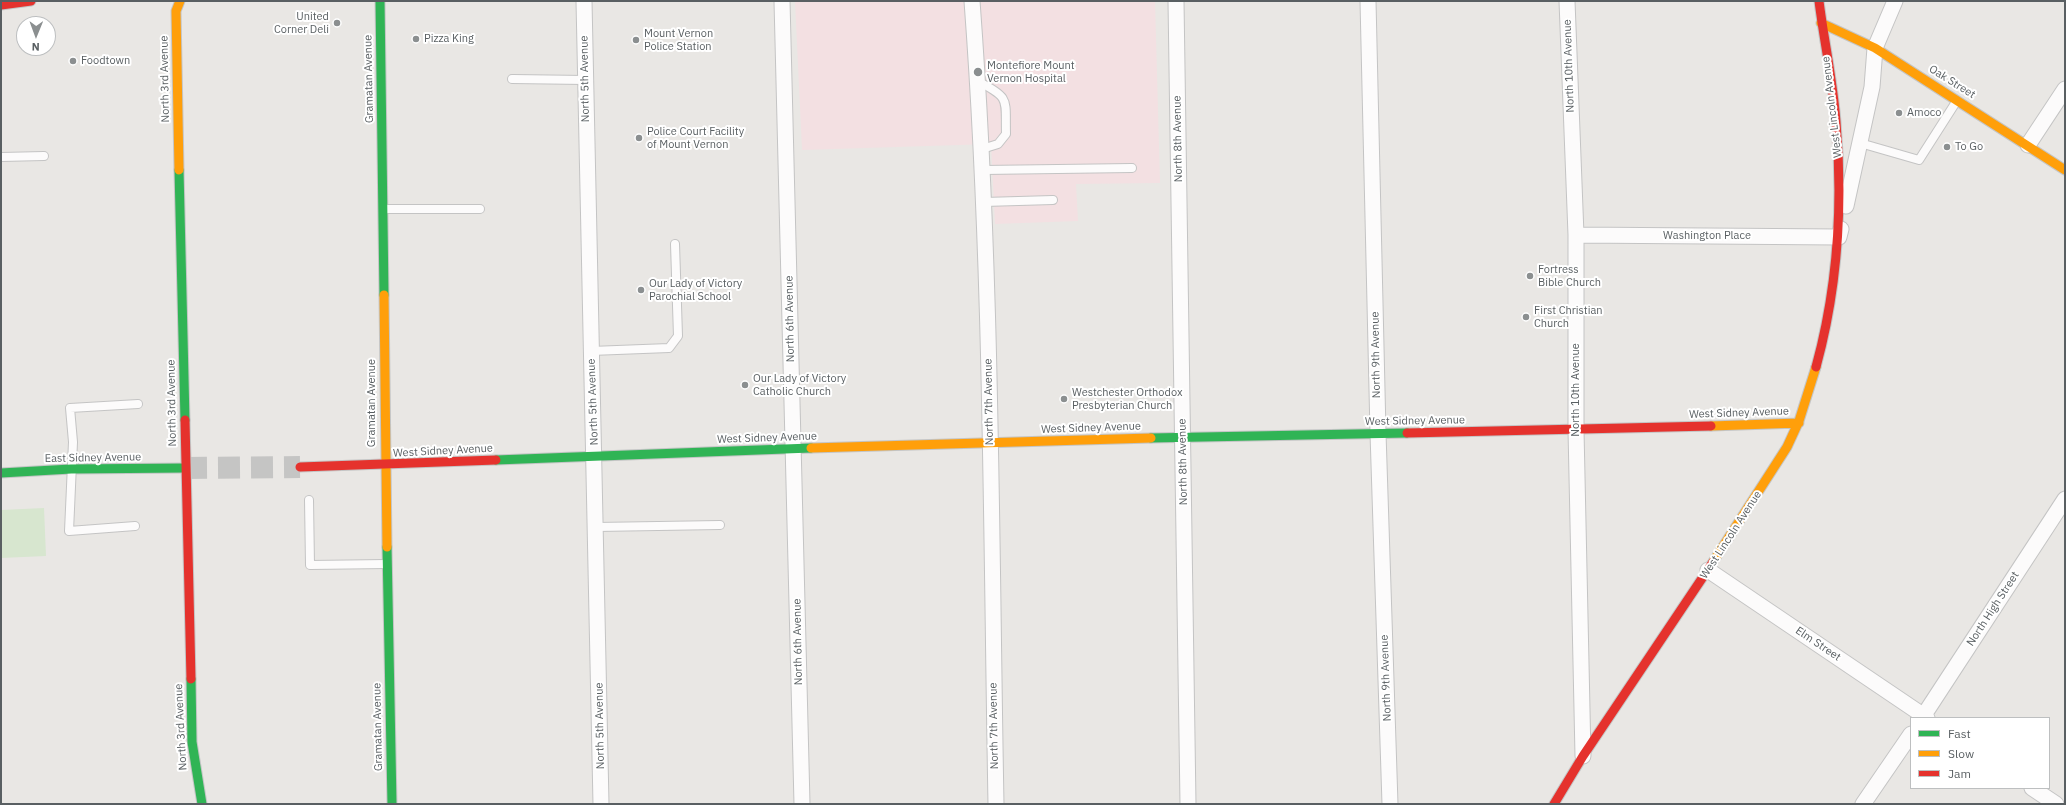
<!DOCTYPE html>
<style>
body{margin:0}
#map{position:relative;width:2066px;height:805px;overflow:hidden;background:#e9e7e4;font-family:"IBM Plex Sans",sans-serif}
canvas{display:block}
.frame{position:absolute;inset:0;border:2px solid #595f62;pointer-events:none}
.legend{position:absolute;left:1910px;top:717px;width:140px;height:72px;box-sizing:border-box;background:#fff;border:1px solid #bdbfc0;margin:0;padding:5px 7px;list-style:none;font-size:12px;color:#595f62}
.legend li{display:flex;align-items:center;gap:8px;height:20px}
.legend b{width:20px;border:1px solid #bdbfc0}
.north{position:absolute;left:16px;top:16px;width:40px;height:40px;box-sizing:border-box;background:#fff;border:1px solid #bdbfc0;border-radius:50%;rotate:181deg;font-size:11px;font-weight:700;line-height:16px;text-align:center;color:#595f62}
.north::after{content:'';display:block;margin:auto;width:14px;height:18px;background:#8b8f90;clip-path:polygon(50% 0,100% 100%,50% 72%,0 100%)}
</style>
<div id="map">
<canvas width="2066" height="805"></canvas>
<div class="frame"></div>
<ul class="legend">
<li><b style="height:5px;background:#30b455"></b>Fast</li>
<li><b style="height:5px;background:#ff9f0a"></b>Slow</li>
<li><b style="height:5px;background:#e5322d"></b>Jam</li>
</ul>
<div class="north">N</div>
</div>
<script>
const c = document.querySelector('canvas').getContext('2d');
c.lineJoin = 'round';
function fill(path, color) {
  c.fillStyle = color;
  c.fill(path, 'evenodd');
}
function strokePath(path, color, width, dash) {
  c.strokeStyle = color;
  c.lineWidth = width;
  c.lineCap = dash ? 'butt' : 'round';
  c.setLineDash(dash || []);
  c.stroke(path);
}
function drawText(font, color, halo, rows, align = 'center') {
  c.font = font + ' "IBM Plex Sans",sans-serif';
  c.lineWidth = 4;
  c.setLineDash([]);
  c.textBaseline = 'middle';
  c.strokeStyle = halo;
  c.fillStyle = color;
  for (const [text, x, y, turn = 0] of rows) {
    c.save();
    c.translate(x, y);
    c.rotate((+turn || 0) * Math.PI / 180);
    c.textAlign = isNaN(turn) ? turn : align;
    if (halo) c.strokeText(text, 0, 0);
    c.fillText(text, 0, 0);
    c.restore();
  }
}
fill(new Path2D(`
 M 795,1 L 1155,1 L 1160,183 L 1076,184 L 1078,221 L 995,224 L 991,144 L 802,150 Z`), '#f3e0e2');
fill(new Path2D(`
 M 44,508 L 46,556 L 1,558 L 1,510 Z`), '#d7e6cf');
strokePath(new Path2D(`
 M 185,468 L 300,467`), '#c5c5c4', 22, [22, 11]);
const lane = new Path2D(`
 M 512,79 L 585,80
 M 979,82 C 1011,98 1005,100 1006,134 L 998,144 L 982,149
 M 1860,143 L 1919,160 L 1956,102
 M 1,157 L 44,156
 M 983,170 L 1132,168
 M 984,202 L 1053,200
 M 385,209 L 480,209
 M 591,351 L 669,348 L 678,336 L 675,244
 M 309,500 L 310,565 L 386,564
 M 135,526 L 69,531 L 73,442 L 70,408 L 138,404
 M 596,527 L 720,525`);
const street = new Path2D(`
 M 584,1 L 601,804
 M 782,1 L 802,804
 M 972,1 C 992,268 991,536 996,804
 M 1176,1 L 1188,804
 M 1368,1 L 1378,433 L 1390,804
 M 1567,1 L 1576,235 L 1576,430 L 1583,756
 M 2028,145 L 2065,89
 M 1846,206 L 1872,87 L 1875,48 L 1895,1
 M 1576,235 L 1839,237 L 1841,229
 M 1708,570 L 1927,718
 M 1922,718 L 2065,499
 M 2032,788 L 2056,804
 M 1863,804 L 1911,734`);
const fast = new Path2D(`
 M 380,1 L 384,295
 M 179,170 L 185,420
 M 1151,438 L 1407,433
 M 496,460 L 811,448
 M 1,473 L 71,469 L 185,468
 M 387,547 L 392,804
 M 191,679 L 192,742 L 202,804`);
const slow = new Path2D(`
 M 1821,23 L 1875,48 L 2065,170
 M 179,170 L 176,11 L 180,1
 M 384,295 L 387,547
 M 1711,426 L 1799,423
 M 811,448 L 1151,438
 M 1713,562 L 1787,447 L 1799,421 L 1816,367`);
const jam = new Path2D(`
 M 1,5 L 31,1
 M 1816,367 C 1838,287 1843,204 1836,122 C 1833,81 1824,41 1819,1
 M 185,420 L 191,679
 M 1407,433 L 1711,426
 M 300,467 L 496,460
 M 1554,804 L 1583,756 L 1713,562`);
strokePath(lane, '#c4c4c4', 10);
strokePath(street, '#c4c4c4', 17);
strokePath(fast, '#c4c5c5', 11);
strokePath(slow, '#c4c5c5', 11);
strokePath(jam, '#c4c5c5', 11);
strokePath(lane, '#fcfbfb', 8);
strokePath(street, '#fcfbfb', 15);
strokePath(fast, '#30b455', 9);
strokePath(slow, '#ff9f0a', 9);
strokePath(jam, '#e5322d', 9);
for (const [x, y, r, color] of [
 [337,23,4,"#8b8f90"],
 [416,39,4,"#8b8f90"],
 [636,40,4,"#8b8f90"],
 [73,61,4,"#8b8f90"],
 [978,72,5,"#8b8f90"],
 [1899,113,4,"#8b8f90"],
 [639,138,4,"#8b8f90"],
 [1947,147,4,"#8b8f90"],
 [1530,276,4,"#8b8f90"],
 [641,290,4,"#8b8f90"],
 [1526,317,4,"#8b8f90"],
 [745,385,4,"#8b8f90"],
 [1064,399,4,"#8b8f90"]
]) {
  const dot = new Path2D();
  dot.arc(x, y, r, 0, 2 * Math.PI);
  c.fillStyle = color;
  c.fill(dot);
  strokePath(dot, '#fff', 1.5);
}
drawText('11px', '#595f62', '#fff', [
 ["United",329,17,"right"],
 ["Corner Deli",329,30,"right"],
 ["Mount Vernon",644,34],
 ["Police Station",644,47],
 ["Pizza King",424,39],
 ["Foodtown",81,61],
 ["Montefiore Mount",987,66],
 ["Vernon Hospital",987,79],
 ["Amoco",1907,113],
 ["Police Court Facility",647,132],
 ["of Mount Vernon",647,145],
 ["To Go",1955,147],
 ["Fortress",1538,270],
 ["Bible Church",1538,283],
 ["Our Lady of Victory",649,284],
 ["Parochial School",649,297],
 ["First Christian",1534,311],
 ["Church",1534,324],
 ["Our Lady of Victory",753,379],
 ["Catholic Church",753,392],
 ["Westchester Orthodox",1072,393],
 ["Presbyterian Church",1072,406]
], 'left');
drawText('11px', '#595f62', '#fff', [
 ["North 10th Avenue",1569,66,-92],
 ["North 3rd Avenue",165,79,-91],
 ["Gramatan Avenue",369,79,-91],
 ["North 5th Avenue",585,79,-91],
 ["Oak Street",1952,82,32],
 ["West Lincoln Avenue",1832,107,-97],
 ["North 8th Avenue",1178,139,-91],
 ["Washington Place",1707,236],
 ["North 6th Avenue",790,319,-91],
 ["North 9th Avenue",1376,355,-91],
 ["North 10th Avenue",1576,390,-90],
 ["North 5th Avenue",593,402,-92],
 ["North 7th Avenue",989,402,-91],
 ["North 3rd Avenue",172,403,-91],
 ["Gramatan Avenue",372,403,-90],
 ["West Sidney Avenue",1739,413,-2],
 ["West Sidney Avenue",1415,421,-1],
 ["West Sidney Avenue",1091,428,-2],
 ["West Sidney Avenue",767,438,-2],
 ["West Sidney Avenue",443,451,-3],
 ["East Sidney Avenue",93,458,-1],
 ["North 8th Avenue",1183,462,-91],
 ["West Lincoln Avenue",1731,535,-57],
 ["North High Street",1993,609,-57],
 ["North 6th Avenue",798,642,-91],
 ["Elm Street",1818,644,34],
 ["North 9th Avenue",1386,678,-92],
 ["North 5th Avenue",600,726,-91],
 ["North 7th Avenue",994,726,-91],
 ["North 3rd Avenue",181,727,-93],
 ["Gramatan Avenue",378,727,-91]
]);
</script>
